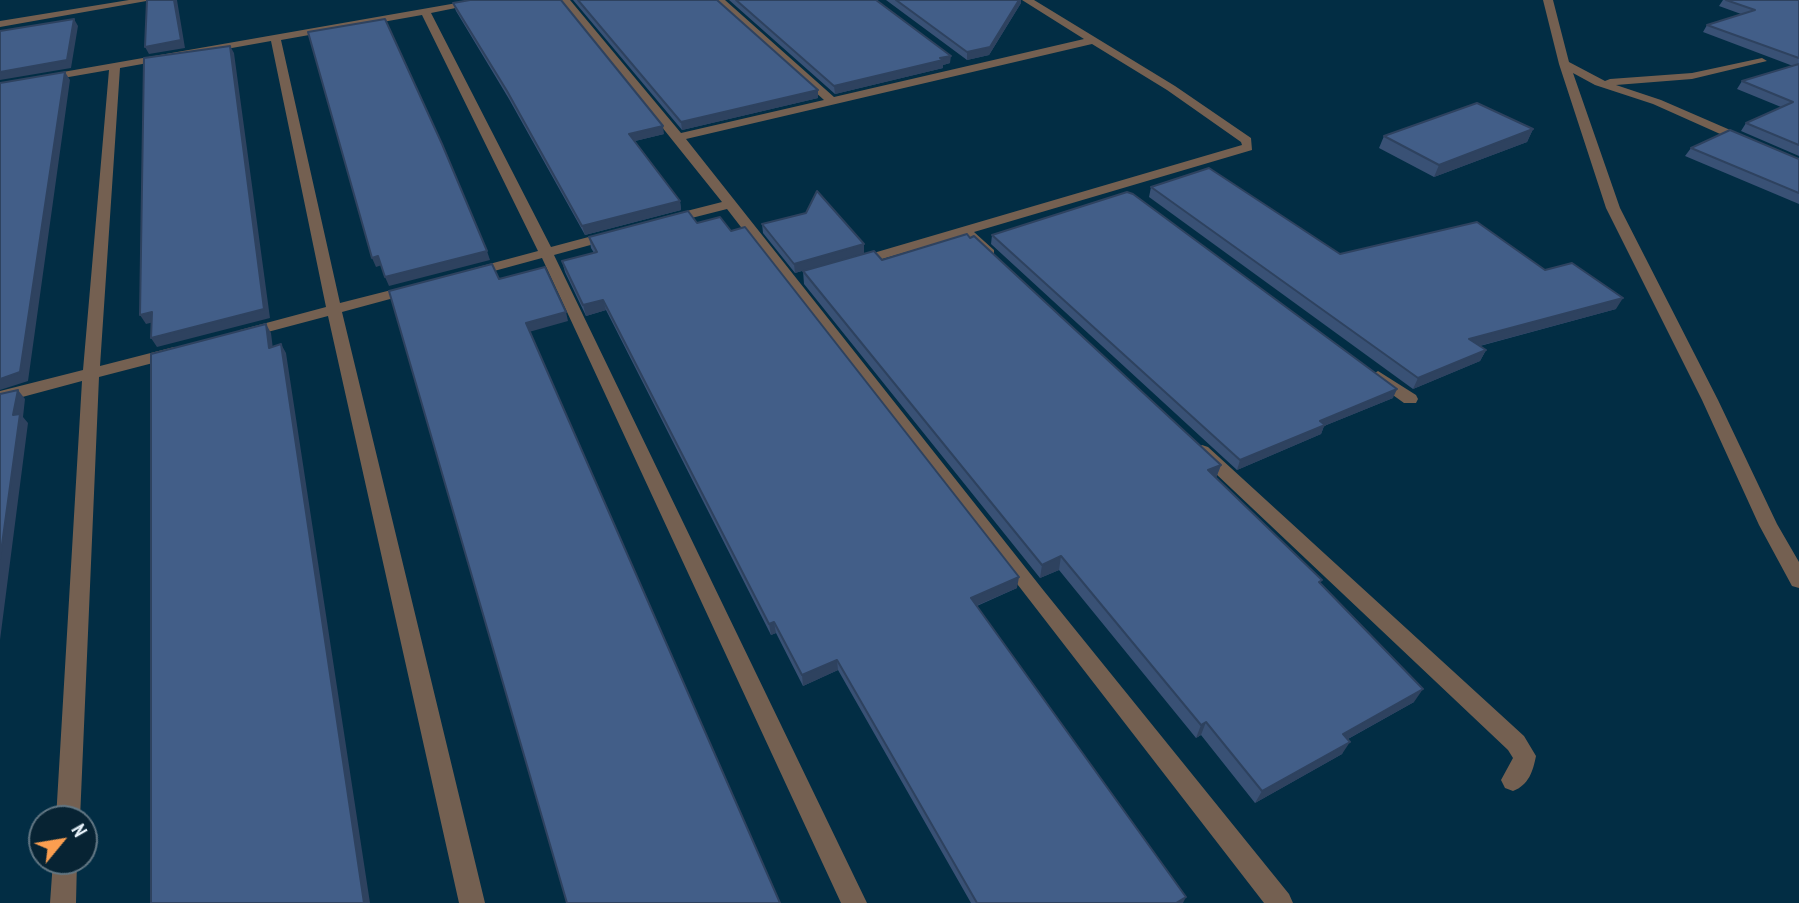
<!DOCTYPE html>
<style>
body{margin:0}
#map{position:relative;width:1799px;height:903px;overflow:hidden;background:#022d44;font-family:"PT Sans Narrow",sans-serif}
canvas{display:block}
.north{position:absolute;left:28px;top:805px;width:70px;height:70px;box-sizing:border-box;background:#072333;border:2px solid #617683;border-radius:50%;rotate:60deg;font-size:19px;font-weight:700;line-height:28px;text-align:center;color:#e8f3fb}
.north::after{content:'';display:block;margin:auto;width:24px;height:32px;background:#fb9e50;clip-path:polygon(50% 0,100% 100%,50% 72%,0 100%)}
</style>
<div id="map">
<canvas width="1799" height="903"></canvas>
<div class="north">N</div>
</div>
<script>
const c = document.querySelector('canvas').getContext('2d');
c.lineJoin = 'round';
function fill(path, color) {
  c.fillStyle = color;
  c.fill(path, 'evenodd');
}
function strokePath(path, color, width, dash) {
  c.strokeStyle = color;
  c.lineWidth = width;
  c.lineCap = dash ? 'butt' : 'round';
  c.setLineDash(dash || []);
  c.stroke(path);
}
fill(new Path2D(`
 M 129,0 L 152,0 L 0,27 L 0,21 Z
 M 474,0 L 495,0 L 431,13 L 551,247 L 611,231 L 618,235 L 616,238 L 554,255 L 867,903 L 841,903 L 542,258 L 472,277 L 465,273 L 467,270 L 538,251 L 422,15 L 281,40 L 340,303 L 411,285 L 418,289 L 416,292 L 342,312 L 485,903 L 459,903 L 328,316 L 245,338 L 237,333 L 240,330 L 326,307 L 271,41 L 120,68 L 100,366 L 174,347 L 182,352 L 180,356 L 99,377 L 80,819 L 56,819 L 82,381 L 0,403 L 0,391 L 83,370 L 109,70 L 0,89 L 0,83 Z
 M 560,0 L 570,0 L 681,133 L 824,100 L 714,0 L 725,0 L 834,97 L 1084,39 L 1022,0 L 1034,0 L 1175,86 L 1251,138 L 1252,150 L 974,232 L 994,250 L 994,256 L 984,256 L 962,236 L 858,266 L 853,265 L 853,259 L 1242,145 L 1241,142 L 1167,90 L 1092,44 L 686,139 L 1044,591 L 1289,894 L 1293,903 L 1264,903 L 727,209 L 668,224 L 663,223 L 663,217 L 722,202 Z
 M 1543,0 L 1553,0 L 1569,62 L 1605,81 L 1610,79 L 1692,73 L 1762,58 L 1767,61 L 1692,79 L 1616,85 L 1661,100 L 1751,139 L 1753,142 L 1747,146 L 1653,104 L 1595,85 L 1573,73 L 1620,208 L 1718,400 L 1777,524 L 1799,562 L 1799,588 L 1792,586 L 1759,525 L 1702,400 L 1606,208 L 1559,64 Z
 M 1378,371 L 1416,395 L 1418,399 L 1416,403 L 1404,403 L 1372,380 L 1370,376 Z
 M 1202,445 L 1208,447 L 1524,736 L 1536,756 C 1533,771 1529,785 1513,791 L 1505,788 L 1501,780 L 1513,758 L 1508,750 L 1196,455 L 1193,451 Z
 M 53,861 L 77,861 L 76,903 L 50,903 Z`), '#746051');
fill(new Path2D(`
 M 573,0 L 717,0 L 818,98 L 682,130 Z
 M 729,0 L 876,0 L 950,63 L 943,65 L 943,68 L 835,94 Z
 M 886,0 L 1021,0 L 1021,3 L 989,55 L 967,60 Z
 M 1723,0 L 1799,0 L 1799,156 L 1741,131 L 1746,123 L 1781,107 L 1737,89 L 1742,81 L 1793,66 L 1703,32 L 1707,25 L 1741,14 L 1719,6 Z
 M 453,3 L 664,134 L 635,141 L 680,201 L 681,210 L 585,235 L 509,99 L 456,11 Z
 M 1533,129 L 1527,142 L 1434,177 L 1379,148 L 1384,136 Z
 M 1691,148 L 1799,159 L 1799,204 L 1685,156 Z
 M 1151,187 L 1340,254 L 1545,270 L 1616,309 L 1480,346 L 1486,350 L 1480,361 L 1413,389 L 1149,197 Z
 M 697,223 L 731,231 L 1017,588 L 977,606 L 1183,903 L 971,903 L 838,670 L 803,686 L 776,633 L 771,635 L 606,310 L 586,316 L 565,272 L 562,261 L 594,253 L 591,248 L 589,237 Z
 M 762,224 L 864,253 L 795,273 L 763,233 Z
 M 992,235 L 1393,398 L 1324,426 L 1321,434 L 1237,470 L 991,244 Z
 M 882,260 L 1221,465 L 1216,478 L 1320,584 L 1414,702 L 1348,739 L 1342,754 L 1255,803 L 1201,735 L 1196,738 L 1059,570 L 1040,578 L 804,284 L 803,271 Z`), '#395175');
fill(new Path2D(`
 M 174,0 L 177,0 L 185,48 L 149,54 L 145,47 Z
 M 1019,0 L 1021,0 L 1021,3 L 989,55 L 967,60 L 967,52 Z
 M 74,19 L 78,26 L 71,68 L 0,80 L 0,72 Z
 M 230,46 L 234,53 L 270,318 L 157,347 L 151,338 Z
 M 951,56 L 950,63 L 943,65 L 943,68 L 835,94 L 834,86 Z
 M 65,72 L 70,80 L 28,381 L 0,390 L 0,379 Z
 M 818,90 L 818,98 L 682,130 L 681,122 Z
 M 663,126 L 664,134 L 631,142 L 629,134 Z
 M 1533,129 L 1527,142 L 1434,177 L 1439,165 Z
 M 680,201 L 681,210 L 585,235 L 582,226 Z
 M 864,244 L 864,253 L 795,273 L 794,264 Z
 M 487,251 L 490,260 L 389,286 L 385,277 Z
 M 378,256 L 382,265 L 376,267 L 372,258 Z
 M 1623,298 L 1616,309 L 1464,350 L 1469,339 Z
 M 603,300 L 606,310 L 586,316 L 583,305 Z
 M 152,312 L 158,321 L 146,324 L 140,315 Z
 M 566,312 L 568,321 L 529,332 L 526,323 Z
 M 266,324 L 271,333 L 274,357 L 269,348 Z
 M 281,344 L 286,353 L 370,903 L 364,903 Z
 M 1486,350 L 1480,361 L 1413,389 L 1418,378 Z
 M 1397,389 L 1393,398 L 1324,426 L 1321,434 L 1237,470 L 1240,460 L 1320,421 Z
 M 18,390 L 25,399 L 23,417 L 28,423 L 0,640 L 0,559 L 13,415 Z
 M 1221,465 L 1216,478 L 1208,470 Z
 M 1061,556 L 1059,570 L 1040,578 L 1042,565 Z
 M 1019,577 L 1017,588 L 971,608 L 971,598 Z
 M 774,622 L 776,633 L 771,635 L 769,624 Z
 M 837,660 L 838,670 L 803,686 L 802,675 Z
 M 1423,689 L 1414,702 L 1335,746 L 1343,734 Z
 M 1206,722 L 1201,735 L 1196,738 L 1201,725 Z
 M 1350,742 L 1342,754 L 1255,803 L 1262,791 Z
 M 1186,897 L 1183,903 L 1176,903 Z`), '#2e425f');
const building = new Path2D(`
 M 147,0 L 174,0 L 181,40 L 145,47 Z
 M 470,0 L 561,0 L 663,126 L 629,134 L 680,201 L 582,226 L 507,91 L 453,3 Z
 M 578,0 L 717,0 L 818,90 L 681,122 Z
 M 736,0 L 876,0 L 951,56 L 940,58 L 943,60 L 834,86 Z
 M 896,0 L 1019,0 L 990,47 L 967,52 Z
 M 1726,0 L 1799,0 L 1799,58 L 1707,25 L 1755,10 Z
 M 74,19 L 67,60 L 0,72 L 0,31 Z
 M 385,19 L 442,144 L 487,251 L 385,277 L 378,256 L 372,258 L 308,32 Z
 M 230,46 L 264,309 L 151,338 L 152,312 L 140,315 L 144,58 Z
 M 1799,64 L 1799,145 L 1746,123 L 1793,102 L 1742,81 Z
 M 65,72 L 20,372 L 0,379 L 0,83 Z
 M 1477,103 L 1533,129 L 1439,165 L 1384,136 Z
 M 1730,130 L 1799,159 L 1799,193 L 1691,148 Z
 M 1209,168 L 1340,254 L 1477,222 L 1545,270 L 1572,263 L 1623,298 L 1469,339 L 1486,350 L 1418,378 L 1151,187 Z
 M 817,191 L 864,244 L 794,264 L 762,224 L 806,213 Z
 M 1127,192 L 1133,194 L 1397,389 L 1320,421 L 1325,425 L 1240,460 L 992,235 Z
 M 688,211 L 697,223 L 720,217 L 731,231 L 745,227 L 1019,577 L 971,598 L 1186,897 L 1176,903 L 977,903 L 837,660 L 802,675 L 774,622 L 769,624 L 603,300 L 583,305 L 562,261 L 597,252 L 589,237 Z
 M 967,234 L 970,238 L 974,236 L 1221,465 L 1208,470 L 1322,580 L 1319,582 L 1423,689 L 1343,734 L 1350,742 L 1262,791 L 1206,722 L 1201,725 L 1061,556 L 1042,565 L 803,271 L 874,251 L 882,260 Z
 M 492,264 L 499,279 L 545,267 L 566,312 L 526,323 L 780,903 L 567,903 L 389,291 Z
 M 266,324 L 269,348 L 281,344 L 364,903 L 151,903 L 151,354 Z
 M 18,390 L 13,415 L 20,414 L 0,559 L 0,394 Z`);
fill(building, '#425e88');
strokePath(building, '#2e425f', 2);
</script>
